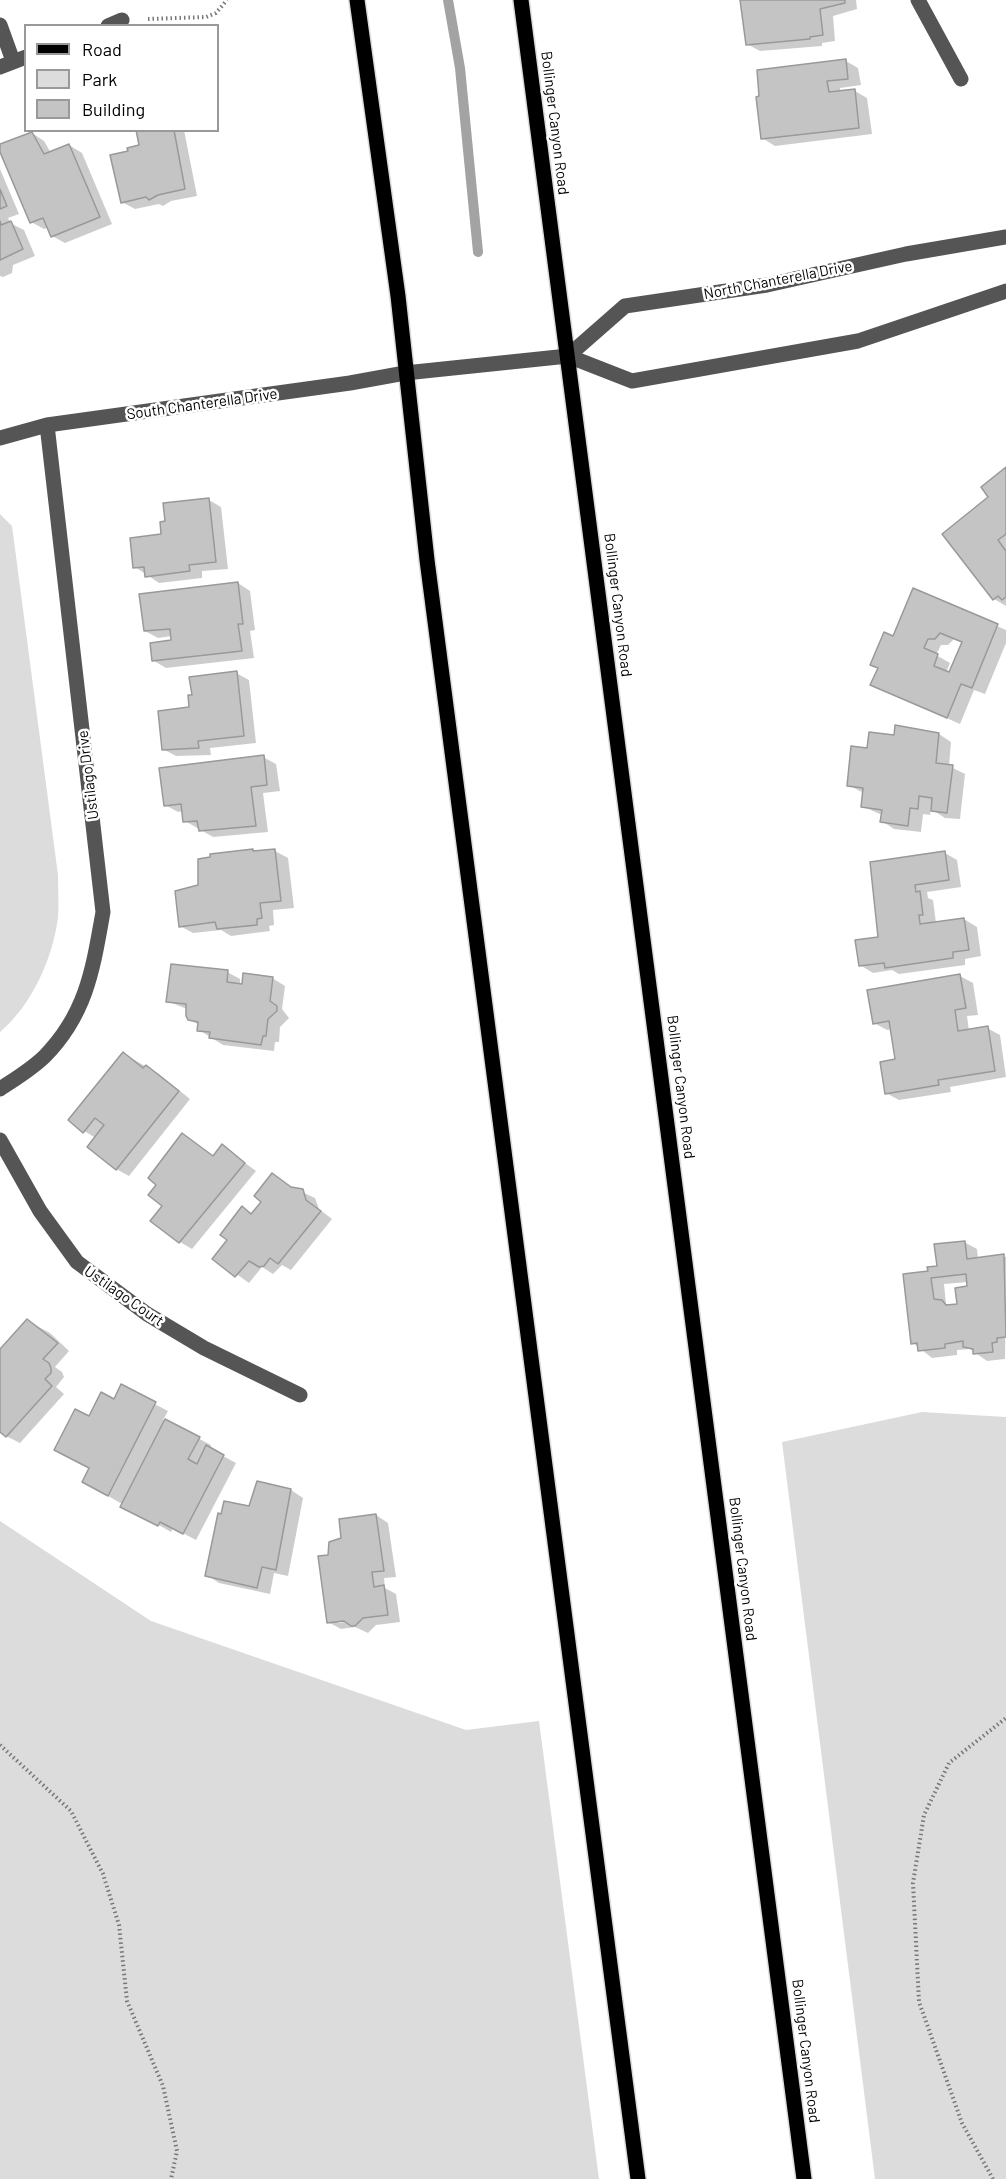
<!DOCTYPE html>
<style>
body{margin:0}
#map{position:relative;width:1006px;height:2179px;overflow:hidden;background:#fff;font-family:Barlow,sans-serif}
canvas{display:block}
.legend{position:absolute;left:24px;top:24px;width:195px;height:108px;box-sizing:border-box;background:#fff;border:2px solid #999;margin:0;padding:8px 10px;list-style:none;font-size:18px;color:#000}
.legend li{display:flex;align-items:center;gap:12px;height:30px}
.legend b{width:30px;border:2px solid #999}
</style>
<div id="map">
<canvas width="1006" height="2179"></canvas>
<ul class="legend">
<li><b style="height:8px;background:#000"></b>Road</li>
<li><b style="height:16px;background:#dcdcdc"></b>Park</li>
<li><b style="height:16px;background:#c4c4c4"></b>Building</li>
</ul>
</div>
<script>
const c = document.querySelector('canvas').getContext('2d');
c.lineJoin = 'round';
function fill(path, color) {
  c.fillStyle = color;
  c.fill(path, 'evenodd');
}
function strokePath(path, color, width, dash) {
  c.strokeStyle = color;
  c.lineWidth = width;
  c.lineCap = dash ? 'butt' : 'round';
  c.setLineDash(dash || []);
  c.stroke(path);
}
function drawText(font, color, halo, rows, align = 'center') {
  c.font = font + ' Barlow,sans-serif';
  c.lineWidth = 5;
  c.setLineDash([]);
  c.textBaseline = 'middle';
  c.strokeStyle = halo;
  c.fillStyle = color;
  for (const [text, x, y, turn = 0] of rows) {
    c.save();
    c.translate(x, y);
    c.rotate((+turn || 0) * Math.PI / 180);
    c.textAlign = isNaN(turn) ? turn : align;
    if (halo) c.strokeText(text, 0, 0);
    c.fillText(text, 0, 0);
    c.restore();
  }
}
fill(new Path2D(`
 M 0,514 L 12,526 L 58,875 C 58,889 59,903 58,917 C 53,958 32,1005 0,1032 Z
 M 922,1412 L 1006,1417 L 1006,2179 L 875,2179 L 782,1442 Z
 M 0,1521 L 151,1621 L 466,1730 L 539,1721 L 599,2179 L 0,2179 Z`), '#dcdcdc');
fill(new Path2D(`
 M 743,0 L 856,0 L 857,9 L 833,16 L 835,41 L 822,43 L 822,46 L 760,51 L 747,44 Z
 M 846,61 L 858,68 L 861,85 L 840,88 L 840,92 L 855,91 L 867,98 L 872,134 L 775,146 L 762,138 Z
 M 137,130 L 184,130 L 197,196 L 171,201 L 163,206 L 159,204 L 135,209 L 122,202 L 130,152 L 141,146 Z
 M 32,133 L 44,141 L 51,153 L 69,145 L 82,153 L 112,224 L 65,243 L 52,236 L 49,227 L 44,229 L 31,222 L 0,146 Z
 M 0,169 L 19,214 L 8,218 L 10,223 L 24,230 L 35,256 L 13,265 L 12,273 L 3,277 L 0,276 Z
 M 1006,469 L 1006,606 L 994,599 L 990,498 Z
 M 209,500 L 221,507 L 228,569 L 202,571 L 202,578 L 159,583 L 135,567 L 162,535 Z
 M 238,583 L 250,591 L 255,630 L 250,631 L 254,658 L 166,668 L 154,661 L 172,642 L 172,636 L 158,638 L 145,631 Z
 M 914,590 L 1006,630 L 1006,643 L 985,694 L 974,690 L 960,724 L 872,685 ZM 954,639 L 963,643 L 950,674 L 946,673 L 950,663 L 936,655 L 941,645 L 948,645 Z
 M 236,673 L 249,680 L 256,743 L 210,748 L 211,755 L 176,756 L 163,749 L 191,708 Z
 M 939,734 L 951,742 L 949,766 L 965,774 L 960,819 L 945,818 L 931,809 L 930,815 L 923,814 L 921,832 L 894,829 L 882,821 L 882,815 L 862,806 L 864,793 L 848,785 L 868,749 L 895,737 Z
 M 263,757 L 276,764 L 280,791 L 263,793 L 268,832 L 213,837 L 185,821 L 183,811 L 178,812 L 165,805 Z
 M 275,851 L 288,858 L 294,908 L 273,910 L 274,925 L 269,926 L 270,931 L 231,936 L 221,930 L 193,933 L 180,926 L 199,887 Z
 M 945,853 L 957,860 L 961,887 L 927,892 L 928,898 L 933,900 L 936,923 L 964,919 L 977,927 L 981,956 L 965,959 L 965,965 L 899,974 L 892,970 L 873,973 L 860,965 L 880,938 L 872,863 Z
 M 227,972 L 240,979 L 240,985 L 272,978 L 285,986 L 282,1009 L 289,1018 L 280,1027 L 279,1042 L 275,1042 L 274,1051 L 223,1045 L 199,1030 L 199,1025 L 189,1019 L 187,1009 L 167,1001 Z
 M 960,976 L 973,983 L 978,1015 L 967,1016 L 969,1031 L 987,1028 L 1000,1035 L 1006,1077 L 950,1087 L 951,1092 L 899,1100 L 886,1093 L 897,1060 L 892,1029 L 887,1030 L 874,1023 Z
 M 124,1054 L 159,1074 L 190,1099 L 129,1176 L 116,1169 L 96,1138 L 84,1131 Z
 M 182,1135 L 214,1157 L 222,1146 L 256,1171 L 192,1249 L 180,1242 L 158,1185 Z
 M 273,1175 L 295,1189 L 315,1198 L 319,1209 L 332,1219 L 291,1270 L 282,1265 L 273,1274 L 262,1267 L 249,1283 L 214,1258 L 229,1240 L 243,1208 L 253,1214 L 263,1201 Z
 M 964,1242 L 977,1249 L 978,1259 L 1006,1257 L 1005,1359 L 987,1361 L 970,1349 L 957,1350 L 957,1355 L 932,1358 L 913,1343 L 929,1272 ZM 968,1282 L 969,1287 L 958,1305 L 946,1304 L 944,1284 Z
 M 28,1321 L 50,1333 L 69,1351 L 55,1367 L 62,1372 L 64,1377 L 56,1387 L 64,1394 L 20,1443 L 0,1433 L 0,1351 Z
 M 122,1387 L 168,1411 L 163,1420 L 211,1445 L 210,1449 L 236,1463 L 196,1540 L 173,1528 L 171,1532 L 96,1489 L 91,1468 L 90,1418 L 114,1401 Z
 M 291,1490 L 303,1498 L 288,1576 L 274,1573 L 270,1594 L 219,1583 L 207,1575 L 222,1516 L 250,1508 Z
 M 376,1515 L 388,1523 L 396,1577 L 384,1578 L 385,1588 L 396,1594 L 400,1622 L 376,1625 L 368,1633 L 355,1627 L 341,1629 L 328,1622 L 329,1556 L 342,1539 ZM 338,1620 L 352,1621 L 338,1623 Z`), '#0003');
strokePath(new Path2D(`
 M 448,0 L 460,68 L 478,252`), '#a3a3a3', 10);
const building = new Path2D(`
 M 740,0 L 845,0 L 845,3 L 820,9 L 823,35 L 810,37 L 810,39 L 746,45 Z
 M 846,59 L 848,79 L 827,81 L 829,92 L 855,89 L 859,128 L 761,139 L 756,97 L 759,96 L 757,70 Z
 M 136,130 L 174,130 L 185,189 L 158,195 L 149,200 L 146,197 L 121,203 L 110,155 L 128,151 L 127,148 L 139,145 Z
 M 32,132 L 44,154 L 69,144 L 100,217 L 51,237 L 43,218 L 30,223 L 0,152 L 0,144 Z
 M 0,189 L 7,206 L 0,209 Z
 M 0,221 L 1,225 L 11,221 L 23,249 L 0,260 Z
 M 1006,467 L 1006,534 L 998,540 L 1006,551 L 1006,597 L 1002,600 L 998,596 L 993,600 L 942,534 L 988,497 L 981,487 Z
 M 209,498 L 216,562 L 189,565 L 190,571 L 145,577 L 144,567 L 133,568 L 130,538 L 161,534 L 160,522 L 165,521 L 163,503 Z
 M 238,582 L 243,624 L 238,624 L 242,651 L 152,661 L 150,643 L 171,640 L 170,629 L 144,631 L 139,594 Z
 M 913,588 L 998,624 L 972,688 L 961,684 L 947,718 L 870,685 L 878,668 L 870,665 L 884,632 L 893,636 ZM 940,633 L 962,642 L 949,672 L 934,666 L 938,654 L 924,648 L 928,639 L 935,639 Z
 M 237,671 L 244,736 L 198,741 L 199,748 L 162,750 L 158,711 L 189,707 L 188,695 L 192,695 L 189,677 Z
 M 895,725 L 939,733 L 936,763 L 953,765 L 947,813 L 931,811 L 932,798 L 919,796 L 918,809 L 910,808 L 908,826 L 880,822 L 882,810 L 861,807 L 863,788 L 847,786 L 851,746 L 867,748 L 869,732 L 894,735 Z
 M 264,755 L 267,785 L 251,787 L 256,826 L 199,831 L 197,821 L 183,822 L 181,804 L 164,806 L 159,768 Z
 M 253,849 L 253,851 L 275,849 L 281,901 L 260,903 L 262,918 L 257,919 L 257,925 L 217,929 L 215,922 L 179,927 L 175,891 L 198,885 L 198,859 L 210,857 L 210,854 Z
 M 945,851 L 949,880 L 915,885 L 916,892 L 920,891 L 923,915 L 919,915 L 920,924 L 964,918 L 969,950 L 953,952 L 953,958 L 885,968 L 884,963 L 859,966 L 855,940 L 878,937 L 870,862 Z
 M 171,964 L 228,970 L 227,982 L 242,984 L 243,973 L 273,977 L 270,1001 L 277,1006 L 277,1011 L 268,1019 L 266,1036 L 263,1036 L 261,1045 L 209,1038 L 210,1032 L 197,1031 L 198,1022 L 188,1020 L 186,1016 L 186,1004 L 166,1002 Z
 M 960,974 L 966,1008 L 955,1010 L 958,1031 L 988,1026 L 995,1071 L 938,1080 L 939,1085 L 885,1094 L 880,1062 L 895,1059 L 889,1021 L 873,1024 L 867,990 Z
 M 123,1052 L 143,1068 L 146,1065 L 179,1091 L 116,1170 L 87,1147 L 104,1125 L 95,1118 L 83,1133 L 68,1120 Z
 M 182,1133 L 213,1156 L 222,1144 L 245,1163 L 179,1243 L 150,1221 L 162,1206 L 148,1195 L 156,1185 L 148,1178 Z
 M 272,1173 L 291,1187 L 303,1189 L 306,1200 L 321,1211 L 278,1264 L 270,1258 L 264,1266 L 259,1267 L 249,1261 L 235,1277 L 212,1259 L 227,1240 L 220,1235 L 242,1206 L 251,1214 L 261,1202 L 254,1196 Z
 M 965,1241 L 967,1259 L 1004,1254 L 1006,1337 L 997,1338 L 997,1342 L 992,1343 L 993,1352 L 973,1354 L 973,1349 L 963,1347 L 963,1341 L 945,1344 L 945,1348 L 918,1351 L 917,1343 L 911,1344 L 903,1274 L 928,1271 L 927,1267 L 937,1266 L 934,1244 ZM 966,1274 L 967,1286 L 955,1288 L 957,1304 L 946,1305 L 942,1300 L 934,1299 L 931,1278 Z
 M 27,1319 L 58,1343 L 43,1359 L 49,1363 L 51,1368 L 51,1373 L 45,1379 L 52,1386 L 6,1437 L 0,1432 L 0,1349 Z
 M 121,1384 L 156,1402 L 108,1496 L 82,1482 L 89,1468 L 54,1450 L 75,1409 L 89,1416 L 101,1392 L 114,1399 Z
 M 165,1419 L 200,1437 L 188,1459 L 197,1464 L 206,1445 L 224,1455 L 183,1534 L 160,1522 L 158,1526 L 120,1507 Z
 M 257,1481 L 291,1489 L 276,1570 L 262,1567 L 257,1588 L 205,1576 L 218,1513 L 221,1514 L 224,1501 L 249,1506 Z
 M 376,1514 L 384,1571 L 372,1572 L 374,1587 L 384,1585 L 388,1615 L 363,1618 L 355,1626 L 351,1626 L 344,1621 L 327,1623 L 318,1556 L 328,1555 L 329,1542 L 341,1538 L 339,1519 Z`);
fill(building, '#c4c4c4');
strokePath(building, '#999', 1.5);
const major = new Path2D(`
 M 357,0 L 398,296 L 427,560 L 638,2179
 M 521,0 L 804,2179`);
strokePath(major, '#dbdbdb', 18);
strokePath(new Path2D(`
 M 148,19 L 206,17 L 216,13 L 227,0
 M 0,1745 L 71,1811 L 103,1874 L 119,1925 L 127,2001 L 163,2086 L 177,2151 L 171,2179
 M 993,2179 L 962,2123 L 919,2002 L 913,1883 L 924,1815 L 949,1763 L 1006,1718`), '#777', 4, [1.5, 3]);
strokePath(new Path2D(`
 M 918,0 L 961,79
 M 0,25 L 13,61
 M 108,26 L 122,20
 M 0,67 L 26,57
 M 568,356 L 625,306 L 767,285 L 906,254 L 1006,237
 M 0,438 L 47,425 L 350,383 L 405,373 L 568,356 L 632,381 L 858,341 L 1006,291
 M 0,1089 C 15,1079 32,1069 45,1056 C 87,1013 93,968 103,912 L 47,425
 M 0,1140 L 40,1211 L 77,1262 L 147,1314 L 204,1348 L 300,1395`), '#555', 15);
strokePath(major, '#000', 15);
drawText('15px', '#000', '#fff', [
 ["Bollinger Canyon Road",555,123,83],
 ["North Chanterella Drive",778,280,-11],
 ["South Chanterella Drive",202,404,-8],
 ["Bollinger Canyon Road",618,605,83],
 ["Ustilago Drive",88,775,-97],
 ["Bollinger Canyon Road",681,1087,83],
 ["Ustilago Court",124,1296,35],
 ["Bollinger Canyon Road",743,1569,83],
 ["Bollinger Canyon Road",806,2051,83]
]);
</script>
